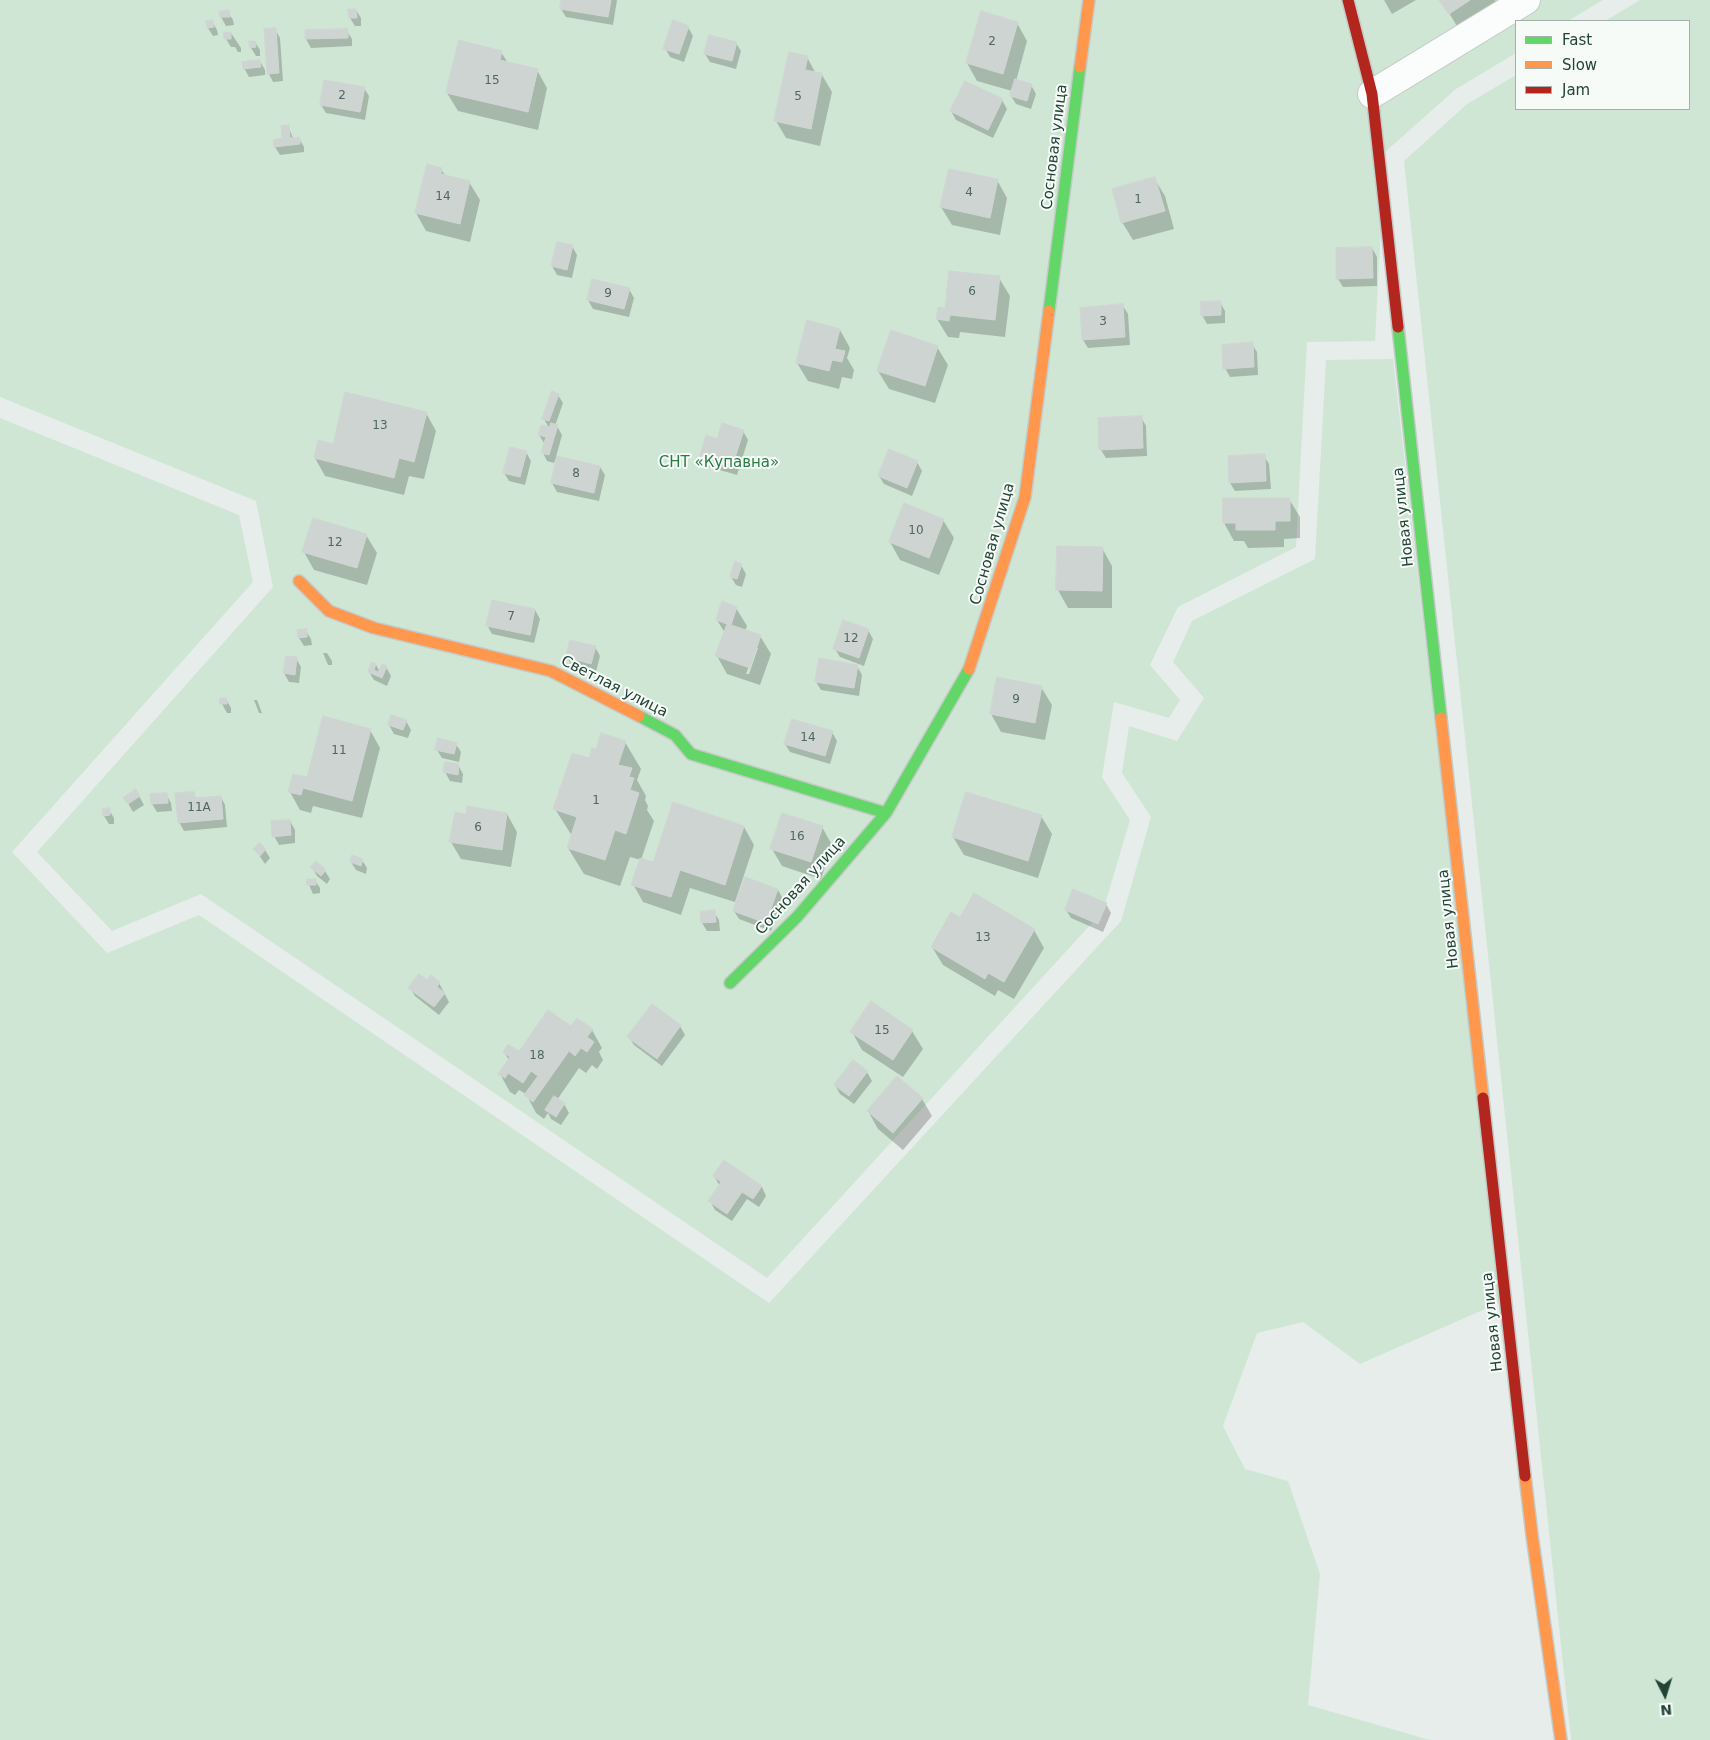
<!DOCTYPE html>
<meta charset="utf-8">
<style>
body{margin:0}
#map{position:relative;width:1710px;height:1740px;overflow:hidden;background:#e7edea;font-family:"DejaVu Sans",sans-serif}
canvas{display:block}
.legend{position:absolute;left:1515px;top:20px;width:175px;height:90px;box-sizing:border-box;background:#f6fbf8;border:1px solid #a2b1ab;margin:0;padding:6px 9px;list-style:none;font-size:15px;color:#234337}
.legend li{display:flex;align-items:center;gap:10px;height:25px}
.legend b{width:25px;border:1px solid #a2b1ab}
.north{position:absolute;left:1640px;top:1670px;width:50px;height:50px;-webkit-text-stroke:4px #f6fbf8;paint-order:stroke;rotate:175deg;font-size:14px;font-weight:700;line-height:20px;text-align:center;color:#234337}
.north::after{content:'';display:block;margin:auto;width:18px;height:22px;background:#234337;clip-path:polygon(50% 0,100% 100%,50% 72%,0 100%)}
</style>
<div id="map">
<canvas width="1710" height="1740"></canvas>
<ul class="legend">
<li><b style="height:6px;background:#63d668"></b>Fast</li>
<li><b style="height:6px;background:#ff974d"></b>Slow</li>
<li><b style="height:6px;background:#b3261e"></b>Jam</li>
</ul>
<div class="north">N</div>
</div>
<script>
const c = document.querySelector('canvas').getContext('2d');
c.lineJoin = 'round';
function fill(path, color) {
  c.fillStyle = color;
  c.fill(path, 'evenodd');
}
function strokePath(path, color, width, dash) {
  c.strokeStyle = color;
  c.lineWidth = width;
  c.lineCap = dash ? 'butt' : 'round';
  c.setLineDash(dash || []);
  c.stroke(path);
}
function drawText(font, color, halo, rows, align = 'center') {
  c.font = font + ' "DejaVu Sans",sans-serif';
  c.lineWidth = 4;
  c.setLineDash([]);
  c.textBaseline = 'middle';
  c.strokeStyle = halo;
  c.fillStyle = color;
  for (const [text, x, y, turn = 0] of rows) {
    c.save();
    c.translate(x, y);
    c.rotate((+turn || 0) * Math.PI / 180);
    c.textAlign = isNaN(turn) ? turn : align;
    if (halo) c.strokeText(text, 0, 0);
    c.fillText(text, 0, 0);
    c.restore();
  }
}
fill(new Path2D(`
 M 0,0 L 1603,0 L 1568,21 L 1516,21 L 1516,53 L 1456,89 L 1385,152 L 1375,341 L 1307,342 L 1296,547 L 1178,607 L 1150,665 L 1180,700 L 1169,718 L 1114,702 L 1102,777 L 1130,820 L 1103,911 L 767,1278 L 201,894 L 112,931 L 37,852 L 273,587 L 256,501 L 0,397 Z
 M 1640,0 L 1710,0 L 1710,1740 L 1571,1740 L 1404,161 L 1467,104 L 1516,75 L 1516,109 L 1689,109 L 1689,21 L 1605,21 Z
 M 1393,359 L 1501,1302 L 1360,1364 L 1303,1322 L 1257,1333 L 1223,1426 L 1245,1469 L 1288,1481 L 1320,1574 L 1308,1705 L 1430,1740 L 0,1740 L 0,418 L 239,515 L 253,582 L 12,852 L 107,953 L 199,915 L 769,1303 L 1121,921 L 1151,817 L 1122,773 L 1129,726 L 1177,741 L 1204,698 L 1173,662 L 1192,621 L 1315,559 L 1326,360 Z`), '#d0e6d5');
fill(new Path2D(`
 M 563,0 L 617,0 L 613,25 L 566,17 L 561,9 Z
 M 1384,0 L 1416,0 L 1392,14 Z
 M 1441,0 L 1495,0 L 1498,6 L 1460,31 Z
 M 356,10 L 361,18 L 361,26 L 355,26 L 350,18 Z
 M 228,12 L 233,20 L 234,25 L 226,26 L 221,17 L 221,13 Z
 M 212,21 L 217,30 L 218,35 L 213,36 L 208,28 Z
 M 1017,23 L 1027,41 L 1016,81 L 1031,85 L 1036,94 L 1031,109 L 1016,104 L 1011,96 L 1012,91 L 977,81 L 967,63 Z
 M 688,27 L 693,36 L 684,62 L 670,57 L 665,48 Z
 M 275,29 L 280,38 L 283,81 L 273,82 L 269,74 Z
 M 306,31 L 347,31 L 352,39 L 352,46 L 311,48 L 306,39 Z
 M 231,33 L 241,48 L 241,52 L 238,52 L 235,47 L 231,47 L 226,39 Z
 M 255,42 L 260,50 L 260,56 L 256,56 L 251,48 Z
 M 736,43 L 741,51 L 736,69 L 710,62 L 705,54 Z
 M 501,52 L 508,63 L 537,70 L 547,88 L 538,130 L 458,111 L 447,93 Z
 M 807,57 L 816,74 L 822,75 L 832,92 L 820,146 L 786,138 L 776,121 Z
 M 260,61 L 265,70 L 265,75 L 249,77 L 244,68 Z
 M 364,88 L 369,96 L 365,120 L 326,113 L 321,105 Z
 M 1002,100 L 1007,109 L 993,138 L 956,120 L 951,111 Z
 M 288,126 L 293,138 L 299,138 L 304,147 L 304,152 L 280,155 L 275,147 L 284,139 Z
 M 441,169 L 446,177 L 469,182 L 480,200 L 470,242 L 426,231 L 416,213 Z
 M 1154,178 L 1165,196 L 1174,229 L 1133,240 L 1122,222 Z
 M 997,180 L 1007,198 L 1000,235 L 952,225 L 941,207 Z
 M 572,246 L 577,255 L 572,278 L 557,275 L 552,266 Z
 M 1372,248 L 1377,257 L 1377,286 L 1343,287 L 1338,279 Z
 M 999,278 L 1010,296 L 1005,337 L 960,332 L 959,338 L 948,337 L 937,319 L 946,309 Z
 M 629,289 L 634,298 L 629,317 L 593,309 L 588,300 Z
 M 1220,302 L 1225,311 L 1225,323 L 1207,324 L 1202,315 Z
 M 1123,306 L 1128,314 L 1130,345 L 1088,348 L 1083,340 Z
 M 840,330 L 850,348 L 847,358 L 854,370 L 852,379 L 842,377 L 839,389 L 808,381 L 797,363 Z
 M 1252,344 L 1257,352 L 1258,375 L 1230,377 L 1225,368 Z
 M 937,347 L 948,365 L 935,403 L 889,389 L 878,371 Z
 M 558,395 L 563,403 L 555,426 L 557,426 L 562,435 L 556,457 L 600,467 L 605,475 L 599,501 L 557,492 L 552,483 L 558,458 L 556,458 L 554,463 L 547,461 L 543,453 L 544,443 L 539,435 L 549,428 L 544,419 Z
 M 426,413 L 436,431 L 424,479 L 409,476 L 404,495 L 325,476 L 315,458 L 334,446 Z
 M 1141,417 L 1146,426 L 1147,456 L 1106,458 L 1101,450 Z
 M 743,431 L 748,440 L 737,475 L 706,466 L 701,458 L 718,440 Z
 M 526,452 L 531,461 L 525,485 L 509,481 L 504,473 Z
 M 1264,456 L 1269,464 L 1271,489 L 1235,491 L 1230,483 Z
 M 917,462 L 922,471 L 912,496 L 884,484 L 879,476 Z
 M 1289,499 L 1300,517 L 1300,538 L 1284,539 L 1284,547 L 1248,548 L 1244,541 L 1234,541 L 1224,523 Z
 M 943,520 L 954,538 L 939,575 L 900,560 L 890,542 Z
 M 366,535 L 377,553 L 367,585 L 314,570 L 304,552 Z
 M 1102,548 L 1112,566 L 1112,608 L 1068,608 L 1058,590 Z
 M 741,565 L 746,574 L 742,587 L 736,585 L 731,577 Z
 M 736,608 L 747,626 L 745,631 L 760,636 L 771,654 L 760,685 L 727,674 L 717,656 L 725,633 L 717,620 ZM 756,648 L 758,648 L 749,674 L 746,674 Z
 M 535,610 L 540,619 L 534,643 L 492,634 L 487,625 Z
 M 868,630 L 873,639 L 864,666 L 840,657 L 835,649 Z
 M 298,631 L 306,631 L 311,639 L 312,645 L 304,646 L 299,638 Z
 M 595,647 L 600,656 L 596,672 L 572,666 L 567,657 Z
 M 323,653 L 327,653 L 332,661 L 332,665 L 328,665 Z
 M 296,658 L 301,667 L 299,683 L 289,682 L 284,673 Z
 M 376,665 L 380,672 L 386,667 L 391,676 L 387,686 L 374,680 L 369,672 Z
 M 857,666 L 862,675 L 859,696 L 821,690 L 816,682 Z
 M 1041,687 L 1052,705 L 1045,740 L 1001,732 L 991,714 Z
 M 221,699 L 226,699 L 231,708 L 231,713 L 227,713 L 222,704 Z
 M 254,700 L 257,700 L 262,713 L 259,713 Z
 M 406,721 L 411,730 L 408,738 L 394,734 L 389,725 Z
 M 370,730 L 380,748 L 362,818 L 313,806 L 311,813 L 300,810 L 290,792 Z
 M 832,732 L 837,741 L 830,764 L 790,752 L 785,744 Z
 M 625,742 L 641,769 L 637,780 L 646,796 L 645,800 L 648,806 L 647,810 L 654,821 L 641,860 L 654,864 L 744,827 L 754,845 L 735,902 L 690,888 L 681,915 L 643,902 L 633,884 L 641,860 L 630,857 L 620,886 L 584,874 L 568,848 L 572,836 L 555,809 L 596,751 Z
 M 456,744 L 461,752 L 459,762 L 442,758 L 437,750 Z
 M 458,765 L 463,774 L 462,783 L 450,781 L 445,772 Z
 M 193,793 L 197,799 L 221,797 L 225,805 L 227,827 L 184,831 L 179,822 Z
 M 166,794 L 171,803 L 172,811 L 157,812 L 152,804 Z
 M 139,796 L 144,805 L 133,812 L 125,798 Z
 M 109,810 L 114,818 L 114,824 L 109,824 L 104,816 Z
 M 507,814 L 517,832 L 511,867 L 461,859 L 451,842 L 467,816 Z
 M 1041,816 L 1052,834 L 1038,878 L 964,855 L 953,837 Z
 M 290,821 L 295,830 L 295,843 L 279,845 L 274,836 Z
 M 822,827 L 832,845 L 821,879 L 782,866 L 772,849 Z
 M 255,849 L 265,850 L 270,858 L 265,864 Z
 M 362,860 L 367,868 L 366,874 L 356,870 L 351,862 Z
 M 316,863 L 325,871 L 330,879 L 327,884 L 317,876 L 312,867 Z
 M 746,879 L 778,890 L 783,899 L 771,931 L 739,919 L 734,911 Z
 M 308,880 L 315,880 L 320,888 L 320,893 L 313,894 L 309,885 Z
 M 1106,904 L 1111,913 L 1103,932 L 1071,918 L 1066,910 Z
 M 714,912 L 719,920 L 720,931 L 707,931 L 702,923 Z
 M 960,919 L 1034,930 L 1044,948 L 1014,999 L 998,990 L 995,996 L 943,965 L 932,947 Z
 M 427,982 L 439,983 L 449,1002 L 439,1015 L 415,996 L 410,988 Z
 M 680,1026 L 685,1035 L 662,1066 L 634,1045 L 629,1037 Z
 M 572,1028 L 592,1030 L 602,1048 L 599,1052 L 603,1060 L 597,1069 L 592,1065 L 586,1073 L 579,1068 L 557,1100 L 564,1104 L 569,1113 L 561,1125 L 551,1119 L 548,1113 L 544,1119 L 536,1113 L 526,1094 L 519,1090 L 515,1095 L 510,1092 L 500,1074 L 509,1060 L 504,1052 L 519,1053 Z
 M 912,1031 L 923,1049 L 903,1077 L 862,1050 L 852,1032 Z
 M 867,1072 L 872,1081 L 854,1104 L 840,1094 L 835,1085 Z
 M 922,1099 L 932,1116 L 903,1150 L 878,1129 L 868,1111 Z
 M 724,1162 L 762,1187 L 766,1196 L 759,1207 L 747,1199 L 732,1221 L 715,1210 L 710,1201 L 720,1186 L 714,1176 Z`), '#0003');
const building = new Path2D(`
 M 561,0 L 611,0 L 608,17 L 560,9 Z
 M 1439,0 L 1470,0 L 1449,14 Z
 M 348,9 L 356,9 L 357,18 L 349,18 Z
 M 229,10 L 230,17 L 220,17 L 219,12 Z
 M 981,11 L 1018,22 L 1003,74 L 966,63 Z
 M 213,20 L 214,27 L 207,28 L 206,21 Z
 M 673,20 L 689,26 L 679,54 L 663,49 Z
 M 276,28 L 279,73 L 267,74 L 264,29 Z
 M 348,29 L 348,38 L 305,39 L 305,30 Z
 M 224,32 L 231,32 L 231,39 L 224,39 Z
 M 709,35 L 737,42 L 732,61 L 704,54 Z
 M 459,40 L 502,51 L 500,60 L 538,69 L 528,112 L 446,93 Z
 M 249,41 L 255,41 L 256,47 L 250,48 Z
 M 789,52 L 808,56 L 805,70 L 822,73 L 811,129 L 774,121 Z
 M 260,60 L 261,67 L 243,69 L 242,62 Z
 M 1015,79 L 1032,84 L 1027,101 L 1010,96 Z
 M 324,80 L 365,87 L 360,112 L 320,105 Z
 M 965,81 L 1003,99 L 988,130 L 950,111 Z
 M 289,125 L 290,138 L 300,137 L 300,144 L 274,147 L 273,140 L 282,138 L 281,126 Z
 M 427,164 L 442,168 L 441,174 L 470,181 L 460,224 L 415,213 Z
 M 949,169 L 998,179 L 990,218 L 940,207 Z
 M 1155,177 L 1165,211 L 1121,223 L 1112,189 Z
 M 557,242 L 573,245 L 567,270 L 551,266 Z
 M 1372,247 L 1373,278 L 1336,279 L 1336,248 Z
 M 949,271 L 1000,276 L 995,320 L 950,315 L 949,321 L 936,319 L 938,307 L 945,308 Z
 M 592,279 L 630,288 L 624,309 L 587,300 Z
 M 1221,301 L 1221,315 L 1201,316 L 1200,302 Z
 M 1123,304 L 1125,337 L 1082,340 L 1080,308 Z
 M 807,320 L 840,329 L 835,349 L 845,351 L 842,362 L 832,360 L 829,371 L 796,363 Z
 M 891,330 L 938,346 L 925,386 L 877,371 Z
 M 1253,342 L 1254,367 L 1223,369 L 1222,345 Z
 M 552,391 L 559,394 L 549,421 L 542,419 Z
 M 345,392 L 427,412 L 414,462 L 399,458 L 394,478 L 314,458 L 318,440 L 333,444 Z
 M 1142,416 L 1143,448 L 1099,450 L 1098,418 Z
 M 551,423 L 558,425 L 549,455 L 541,453 L 546,437 L 538,435 L 541,425 L 549,427 Z
 M 722,423 L 744,430 L 732,467 L 699,458 L 706,435 L 717,439 Z
 M 510,447 L 527,451 L 520,477 L 503,473 Z
 M 889,449 L 918,461 L 907,488 L 878,476 Z
 M 1265,454 L 1266,481 L 1229,483 L 1228,456 Z
 M 557,456 L 600,466 L 594,493 L 551,483 Z
 M 1223,498 L 1290,498 L 1290,521 L 1275,521 L 1275,530 L 1236,530 L 1236,523 L 1223,523 Z
 M 904,503 L 944,519 L 929,558 L 889,542 Z
 M 313,518 L 367,534 L 357,568 L 302,552 Z
 M 1057,546 L 1103,547 L 1102,591 L 1056,590 Z
 M 735,561 L 742,564 L 737,579 L 730,577 Z
 M 492,600 L 535,609 L 530,635 L 486,626 Z
 M 722,601 L 737,607 L 731,625 L 761,635 L 750,668 L 715,656 L 727,624 L 716,620 Z
 M 843,620 L 869,629 L 859,658 L 833,649 Z
 M 307,629 L 307,637 L 298,638 L 297,630 Z
 M 570,640 L 596,646 L 591,664 L 566,657 Z
 M 286,656 L 297,657 L 295,675 L 283,673 Z
 M 819,658 L 858,665 L 854,688 L 815,682 Z
 M 372,662 L 376,664 L 374,670 L 378,672 L 382,664 L 387,666 L 382,678 L 368,672 Z
 M 997,677 L 1042,686 L 1035,723 L 990,714 Z
 M 220,698 L 227,698 L 227,704 L 220,704 Z
 M 391,715 L 407,720 L 403,730 L 388,725 Z
 M 323,716 L 371,729 L 352,801 L 303,788 L 301,795 L 288,792 L 293,774 L 307,777 Z
 M 792,719 L 833,731 L 825,756 L 784,744 Z
 M 601,733 L 626,741 L 618,765 L 632,768 L 629,777 L 634,778 L 630,790 L 639,793 L 626,834 L 615,830 L 605,860 L 567,848 L 577,817 L 553,809 L 572,753 L 589,758 L 592,748 L 596,749 Z
 M 438,738 L 457,743 L 454,754 L 435,750 Z
 M 445,762 L 459,764 L 458,775 L 443,772 Z
 M 136,789 L 140,796 L 128,804 L 123,798 Z
 M 194,792 L 195,798 L 221,796 L 223,819 L 178,823 L 175,793 Z
 M 966,792 L 1042,815 L 1028,861 L 952,837 Z
 M 167,793 L 168,803 L 151,804 L 150,794 Z
 M 673,802 L 744,826 L 725,885 L 680,870 L 671,897 L 631,885 L 640,858 L 653,862 Z
 M 467,806 L 507,813 L 502,850 L 449,842 L 455,812 L 466,814 Z
 M 110,808 L 110,815 L 103,816 L 102,809 Z
 M 782,813 L 823,826 L 811,862 L 770,849 Z
 M 290,820 L 291,835 L 272,837 L 271,821 Z
 M 260,843 L 266,849 L 260,856 L 253,849 Z
 M 352,855 L 363,859 L 361,866 L 350,862 Z
 M 316,861 L 326,870 L 321,876 L 310,867 Z
 M 745,877 L 778,889 L 766,923 L 733,911 Z
 M 307,879 L 316,879 L 316,885 L 307,885 Z
 M 1073,889 L 1107,903 L 1098,924 L 1065,910 Z
 M 974,893 L 1035,929 L 1004,982 L 988,973 L 985,979 L 931,947 L 951,912 L 960,917 Z
 M 715,910 L 716,922 L 701,923 L 700,912 Z
 M 419,974 L 427,980 L 431,975 L 440,982 L 437,987 L 445,993 L 434,1007 L 408,988 Z
 M 871,1001 L 913,1030 L 893,1060 L 850,1032 Z
 M 652,1004 L 681,1025 L 657,1059 L 627,1037 Z
 M 548,1010 L 571,1026 L 577,1018 L 593,1029 L 587,1037 L 594,1042 L 587,1052 L 581,1048 L 575,1056 L 569,1051 L 533,1102 L 524,1095 L 538,1076 L 531,1071 L 523,1083 L 508,1073 L 505,1078 L 498,1074 L 510,1057 L 503,1052 L 508,1044 L 519,1051 Z
 M 853,1060 L 868,1071 L 849,1096 L 834,1085 Z
 M 897,1076 L 923,1098 L 893,1133 L 867,1111 Z
 M 554,1096 L 565,1103 L 556,1117 L 545,1110 Z
 M 724,1160 L 762,1186 L 753,1199 L 742,1192 L 727,1214 L 708,1201 L 721,1182 L 713,1176 Z`);
fill(building, '#ced4d1');
strokePath(building, '#d0d6d3', 1);
const street = new Path2D(`
 M 1372,94 L 1526,0`);
const fast = new Path2D(`
 M 1049,311 L 1080,67
 M 1398,327 L 1441,718
 M 639,716 L 675,735 L 691,754 L 886,813
 M 730,983 L 797,917 L 886,813 L 969,669`);
const slow = new Path2D(`
 M 1080,67 L 1089,0
 M 299,581 L 329,611 L 374,628 L 551,671 L 639,716
 M 969,669 L 1025,497 L 1049,311
 M 1441,718 L 1483,1098
 M 1525,1476 L 1532,1535 L 1561,1740`);
const jam = new Path2D(`
 M 1348,0 L 1372,94 L 1398,327
 M 1483,1098 L 1525,1476`);
strokePath(street, '#c4cac7', 30);
strokePath(fast, '#c3cac7', 14);
strokePath(slow, '#c3cac7', 14);
strokePath(jam, '#c3cac7', 14);
strokePath(street, '#fbfcfc', 28);
strokePath(fast, '#63d668', 11);
strokePath(slow, '#ff974d', 11);
strokePath(jam, '#b3261e', 11);
drawText('12px', '#4e685e', null, [
 ["2",992,42],
 ["15",492,81],
 ["2",342,96],
 ["5",798,97],
 ["4",969,193],
 ["14",443,197],
 ["1",1138,200],
 ["6",972,292],
 ["9",608,294],
 ["3",1103,322],
 ["13",380,426],
 ["8",576,474],
 ["10",916,531],
 ["12",335,543],
 ["7",511,617],
 ["12",851,639],
 ["9",1016,700],
 ["14",808,738],
 ["11",339,751],
 ["1",596,801],
 ["11А",199,808],
 ["6",478,828],
 ["16",797,837],
 ["13",983,938],
 ["15",882,1031],
 ["18",537,1056]
]);
drawText('15px', '#234337', '#f6fbf8', [
 ["Сосновая улица",1055,147,-83],
 ["Новая улица",1404,517,-96],
 ["Сосновая улица",993,544,-74],
 ["Светлая улица",614,687,27],
 ["Сосновая улица",801,886,-48],
 ["Новая улица",1449,919,-96],
 ["Новая улица",1493,1322,-96]
]);
drawText('15px', '#2a7c42', '#f6fbf8', [
 ["СНТ «Купавна»",719,463]
]);
</script>
